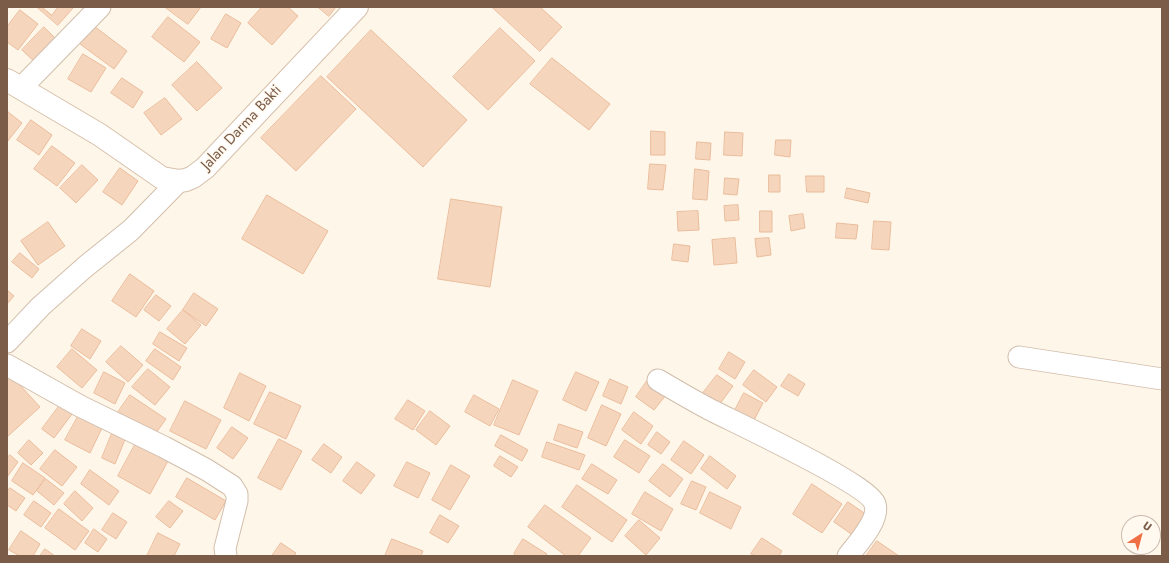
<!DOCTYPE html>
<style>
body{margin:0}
#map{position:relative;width:1169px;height:563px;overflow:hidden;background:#fef6e8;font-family:Jost,sans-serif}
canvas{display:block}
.frame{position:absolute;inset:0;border:8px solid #7b5c49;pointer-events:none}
.north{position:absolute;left:1121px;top:515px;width:40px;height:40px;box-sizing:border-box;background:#fff9f0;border:1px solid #cabaad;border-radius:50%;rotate:36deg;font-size:11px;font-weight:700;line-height:16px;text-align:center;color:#7b5c49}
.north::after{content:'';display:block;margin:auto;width:14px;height:18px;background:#f07045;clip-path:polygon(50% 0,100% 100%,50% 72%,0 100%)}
</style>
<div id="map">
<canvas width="1169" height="563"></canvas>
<div class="frame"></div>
<div class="north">U</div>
</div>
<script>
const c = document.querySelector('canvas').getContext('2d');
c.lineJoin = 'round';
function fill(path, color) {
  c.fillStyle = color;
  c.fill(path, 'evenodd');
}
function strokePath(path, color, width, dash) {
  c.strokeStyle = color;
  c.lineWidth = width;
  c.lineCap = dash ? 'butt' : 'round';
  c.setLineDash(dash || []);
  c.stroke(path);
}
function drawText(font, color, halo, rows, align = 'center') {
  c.font = font + ' Jost,sans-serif';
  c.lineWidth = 3;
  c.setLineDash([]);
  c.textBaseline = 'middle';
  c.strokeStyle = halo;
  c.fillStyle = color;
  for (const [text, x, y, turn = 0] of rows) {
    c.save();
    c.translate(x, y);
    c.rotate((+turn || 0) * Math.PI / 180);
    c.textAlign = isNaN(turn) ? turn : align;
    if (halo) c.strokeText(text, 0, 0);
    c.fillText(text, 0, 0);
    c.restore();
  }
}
const building = new Path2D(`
 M 37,7 L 74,7 L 58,25 Z
 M 42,7 L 58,7 L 52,15 Z
 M 165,7 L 201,7 L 188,24 Z
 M 262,7 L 288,7 L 298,16 L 272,45 L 248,23 Z
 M 318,7 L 336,7 L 329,16 Z
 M 492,7 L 540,7 L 562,27 L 540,51 Z
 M 20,10 L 38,24 L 18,50 L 7,42 L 7,27 Z
 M 226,14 L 241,23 L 227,48 L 211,39 Z
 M 168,17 L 200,42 L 184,62 L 152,37 Z
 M 94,26 L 127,51 L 114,69 L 80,44 Z
 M 44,27 L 60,43 L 38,65 L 22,50 Z
 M 500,28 L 535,61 L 488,110 L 453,77 Z
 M 371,30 L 467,120 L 423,167 L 327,77 Z
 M 83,54 L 106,68 L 91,92 L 68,79 Z
 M 552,58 L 610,104 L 589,130 L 530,84 Z
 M 197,62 L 222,88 L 197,111 L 172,85 Z
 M 321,76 L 356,109 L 296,171 L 261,138 Z
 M 122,78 L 143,92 L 133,108 L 111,93 Z
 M 165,98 L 182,119 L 161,135 L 144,113 Z
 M 7,111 L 22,123 L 7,142 Z
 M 31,120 L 52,135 L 39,155 L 17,140 Z
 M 651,131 L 665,132 L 665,155 L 651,155 Z
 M 725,132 L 743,133 L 742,156 L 724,155 Z
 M 776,140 L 791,140 L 790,157 L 775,155 Z
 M 697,142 L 711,143 L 710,160 L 696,159 Z
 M 52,146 L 75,163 L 57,186 L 34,169 Z
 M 650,164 L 666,165 L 663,190 L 648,189 Z
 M 82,165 L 98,180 L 76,203 L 60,188 Z
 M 120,168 L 138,181 L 122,205 L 103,192 Z
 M 695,169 L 709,171 L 707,200 L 693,199 Z
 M 769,175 L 780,175 L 780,192 L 769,192 Z
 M 806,176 L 824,176 L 824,192 L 807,192 Z
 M 725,178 L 739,179 L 737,195 L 724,194 Z
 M 847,188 L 870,193 L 868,203 L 845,198 Z
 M 267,195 L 328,231 L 303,274 L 242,239 Z
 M 451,199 L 502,207 L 490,287 L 438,279 Z
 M 738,205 L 739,220 L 725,221 L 724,206 Z
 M 698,211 L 699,230 L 678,231 L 677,212 Z
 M 760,211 L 772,211 L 772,232 L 760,232 Z
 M 803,214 L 805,228 L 791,231 L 789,216 Z
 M 874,221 L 891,222 L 889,250 L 872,249 Z
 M 48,222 L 65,246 L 38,265 L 21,241 Z
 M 837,223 L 858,225 L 856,239 L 836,238 Z
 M 735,238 L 737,263 L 714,265 L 712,240 Z
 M 769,238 L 771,255 L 757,257 L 755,239 Z
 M 674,244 L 690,246 L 688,262 L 672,260 Z
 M 20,253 L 39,269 L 32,278 L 12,262 Z
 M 130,274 L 154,291 L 136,317 L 112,301 Z
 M 7,290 L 14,296 L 7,304 Z
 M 194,293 L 218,309 L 206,326 L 183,310 Z
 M 156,295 L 171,306 L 159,321 L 144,310 Z
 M 183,310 L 201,325 L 185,344 L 167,329 Z
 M 82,329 L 101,341 L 90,359 L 71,346 Z
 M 160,332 L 187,348 L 179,361 L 153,344 Z
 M 121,346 L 143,365 L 128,382 L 106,362 Z
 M 72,349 L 97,370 L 82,388 L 57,367 Z
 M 155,349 L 181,367 L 173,380 L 146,361 Z
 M 729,352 L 745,362 L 735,379 L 719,369 Z
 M 148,369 L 170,387 L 155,405 L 132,387 Z
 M 754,370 L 777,387 L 766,402 L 743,385 Z
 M 7,371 L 40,407 L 7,437 Z
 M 104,372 L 125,383 L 115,404 L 94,393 Z
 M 576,372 L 599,382 L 586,411 L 563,400 Z
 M 240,373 L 266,386 L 249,421 L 224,408 Z
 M 789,374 L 805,384 L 798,396 L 781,386 Z
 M 717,375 L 733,386 L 719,405 L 703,393 Z
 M 610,379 L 628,387 L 621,404 L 603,396 Z
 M 513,380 L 538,391 L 519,435 L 494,425 Z
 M 647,381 L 666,395 L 654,410 L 636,397 Z
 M 270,392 L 301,406 L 286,439 L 254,424 Z
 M 744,393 L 763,403 L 753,422 L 734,412 Z
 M 130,395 L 166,419 L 151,440 L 116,415 Z
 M 474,395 L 499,409 L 490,426 L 465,412 Z
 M 408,400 L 425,411 L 413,430 L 395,419 Z
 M 185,401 L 221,420 L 206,449 L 170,431 Z
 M 60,405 L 72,414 L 54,438 L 42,429 Z
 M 602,405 L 621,414 L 606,446 L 588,438 Z
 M 430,411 L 450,426 L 436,445 L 416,430 Z
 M 634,412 L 653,426 L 641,444 L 622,430 Z
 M 80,413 L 103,426 L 90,453 L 65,440 Z
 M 559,424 L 583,432 L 577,448 L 554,440 Z
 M 232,427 L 248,438 L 233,459 L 217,448 Z
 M 113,431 L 126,437 L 115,464 L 102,458 Z
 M 657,432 L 670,442 L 661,454 L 648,445 Z
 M 501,435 L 528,450 L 522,461 L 495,446 Z
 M 279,439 L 302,451 L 281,490 L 258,478 Z
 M 29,440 L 43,453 L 31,465 L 18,453 Z
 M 625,440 L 650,456 L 639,473 L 614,457 Z
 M 684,441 L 704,455 L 691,474 L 671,460 Z
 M 547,442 L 585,455 L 579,470 L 542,457 Z
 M 136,443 L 168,461 L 150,494 L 118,476 Z
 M 324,444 L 342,457 L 331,473 L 312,460 Z
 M 55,450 L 77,467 L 62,486 L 40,469 Z
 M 10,455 L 18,462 L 7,477 L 7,458 Z
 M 500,456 L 518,467 L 511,477 L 494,466 Z
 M 710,456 L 736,476 L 727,489 L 701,469 Z
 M 357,462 L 375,475 L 361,494 L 343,481 Z
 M 407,462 L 430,473 L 418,498 L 394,486 Z
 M 23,463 L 45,478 L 33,495 L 12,481 Z
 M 592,464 L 617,480 L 608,494 L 582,479 Z
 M 663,464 L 683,479 L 670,497 L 649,481 Z
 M 451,465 L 470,476 L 450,510 L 432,500 Z
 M 90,470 L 119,491 L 109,505 L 81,484 Z
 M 187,478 L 226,501 L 215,520 L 176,497 Z
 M 46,479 L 64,493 L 54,505 L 37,491 Z
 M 692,481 L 706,487 L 696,510 L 681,504 Z
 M 812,484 L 842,504 L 822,533 L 793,514 Z
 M 577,485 L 627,520 L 612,542 L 562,507 Z
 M 10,488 L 25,498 L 16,511 L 7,505 L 7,492 Z
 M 75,491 L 93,508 L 82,521 L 64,504 Z
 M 645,492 L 673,509 L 661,531 L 632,514 Z
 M 710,492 L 741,507 L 731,529 L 700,513 Z
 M 34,501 L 51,513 L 41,527 L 24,515 Z
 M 169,501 L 183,511 L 170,528 L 156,517 Z
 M 848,502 L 870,517 L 857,538 L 834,522 Z
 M 545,505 L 591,538 L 578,556 L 566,556 L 528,527 Z
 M 59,509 L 89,531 L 75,550 L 45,528 Z
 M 113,513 L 127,522 L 116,539 L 102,530 Z
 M 440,515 L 459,526 L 448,543 L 430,533 Z
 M 639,520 L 660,538 L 646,555 L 625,536 Z
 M 94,529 L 107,539 L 98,552 L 85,543 Z
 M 21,531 L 40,544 L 33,556 L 20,556 L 9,550 Z
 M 158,533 L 180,544 L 174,556 L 147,556 Z
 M 762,538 L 782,551 L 779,556 L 755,556 L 751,554 Z
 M 392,539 L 423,551 L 421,556 L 385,556 Z
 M 523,539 L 547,554 L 546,556 L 516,556 L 514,554 Z
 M 877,541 L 899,556 L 866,556 Z
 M 281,543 L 296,553 L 294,556 L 272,556 Z
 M 45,549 L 55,556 L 40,556 Z`);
fill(building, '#f6d5bd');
strokePath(building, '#eabc9c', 1);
const street = new Path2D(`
 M 21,88 L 100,7
 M 7,342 L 41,306 L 85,267 L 131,230 L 179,181
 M 1019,357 L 1162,379
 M 7,365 L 80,406 L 164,447 L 207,470 L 232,486 L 237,494 L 237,501 L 225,548 L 226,556
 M 658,380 C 675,390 692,400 709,409 C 734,422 868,484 875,504 C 880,520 858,543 848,556`);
const secondary = new Path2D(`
 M 7,80 L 100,135 L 162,178 L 179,181 L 186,180 L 193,177 L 205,168 L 357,7`);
strokePath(street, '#d2beac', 23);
strokePath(secondary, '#d7c0ab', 24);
strokePath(street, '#fff', 21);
strokePath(secondary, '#fff', 22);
drawText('15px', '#7b5c49', '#fff9f0', [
 ["Jalan Darma Bakti",242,128,-47]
]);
</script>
